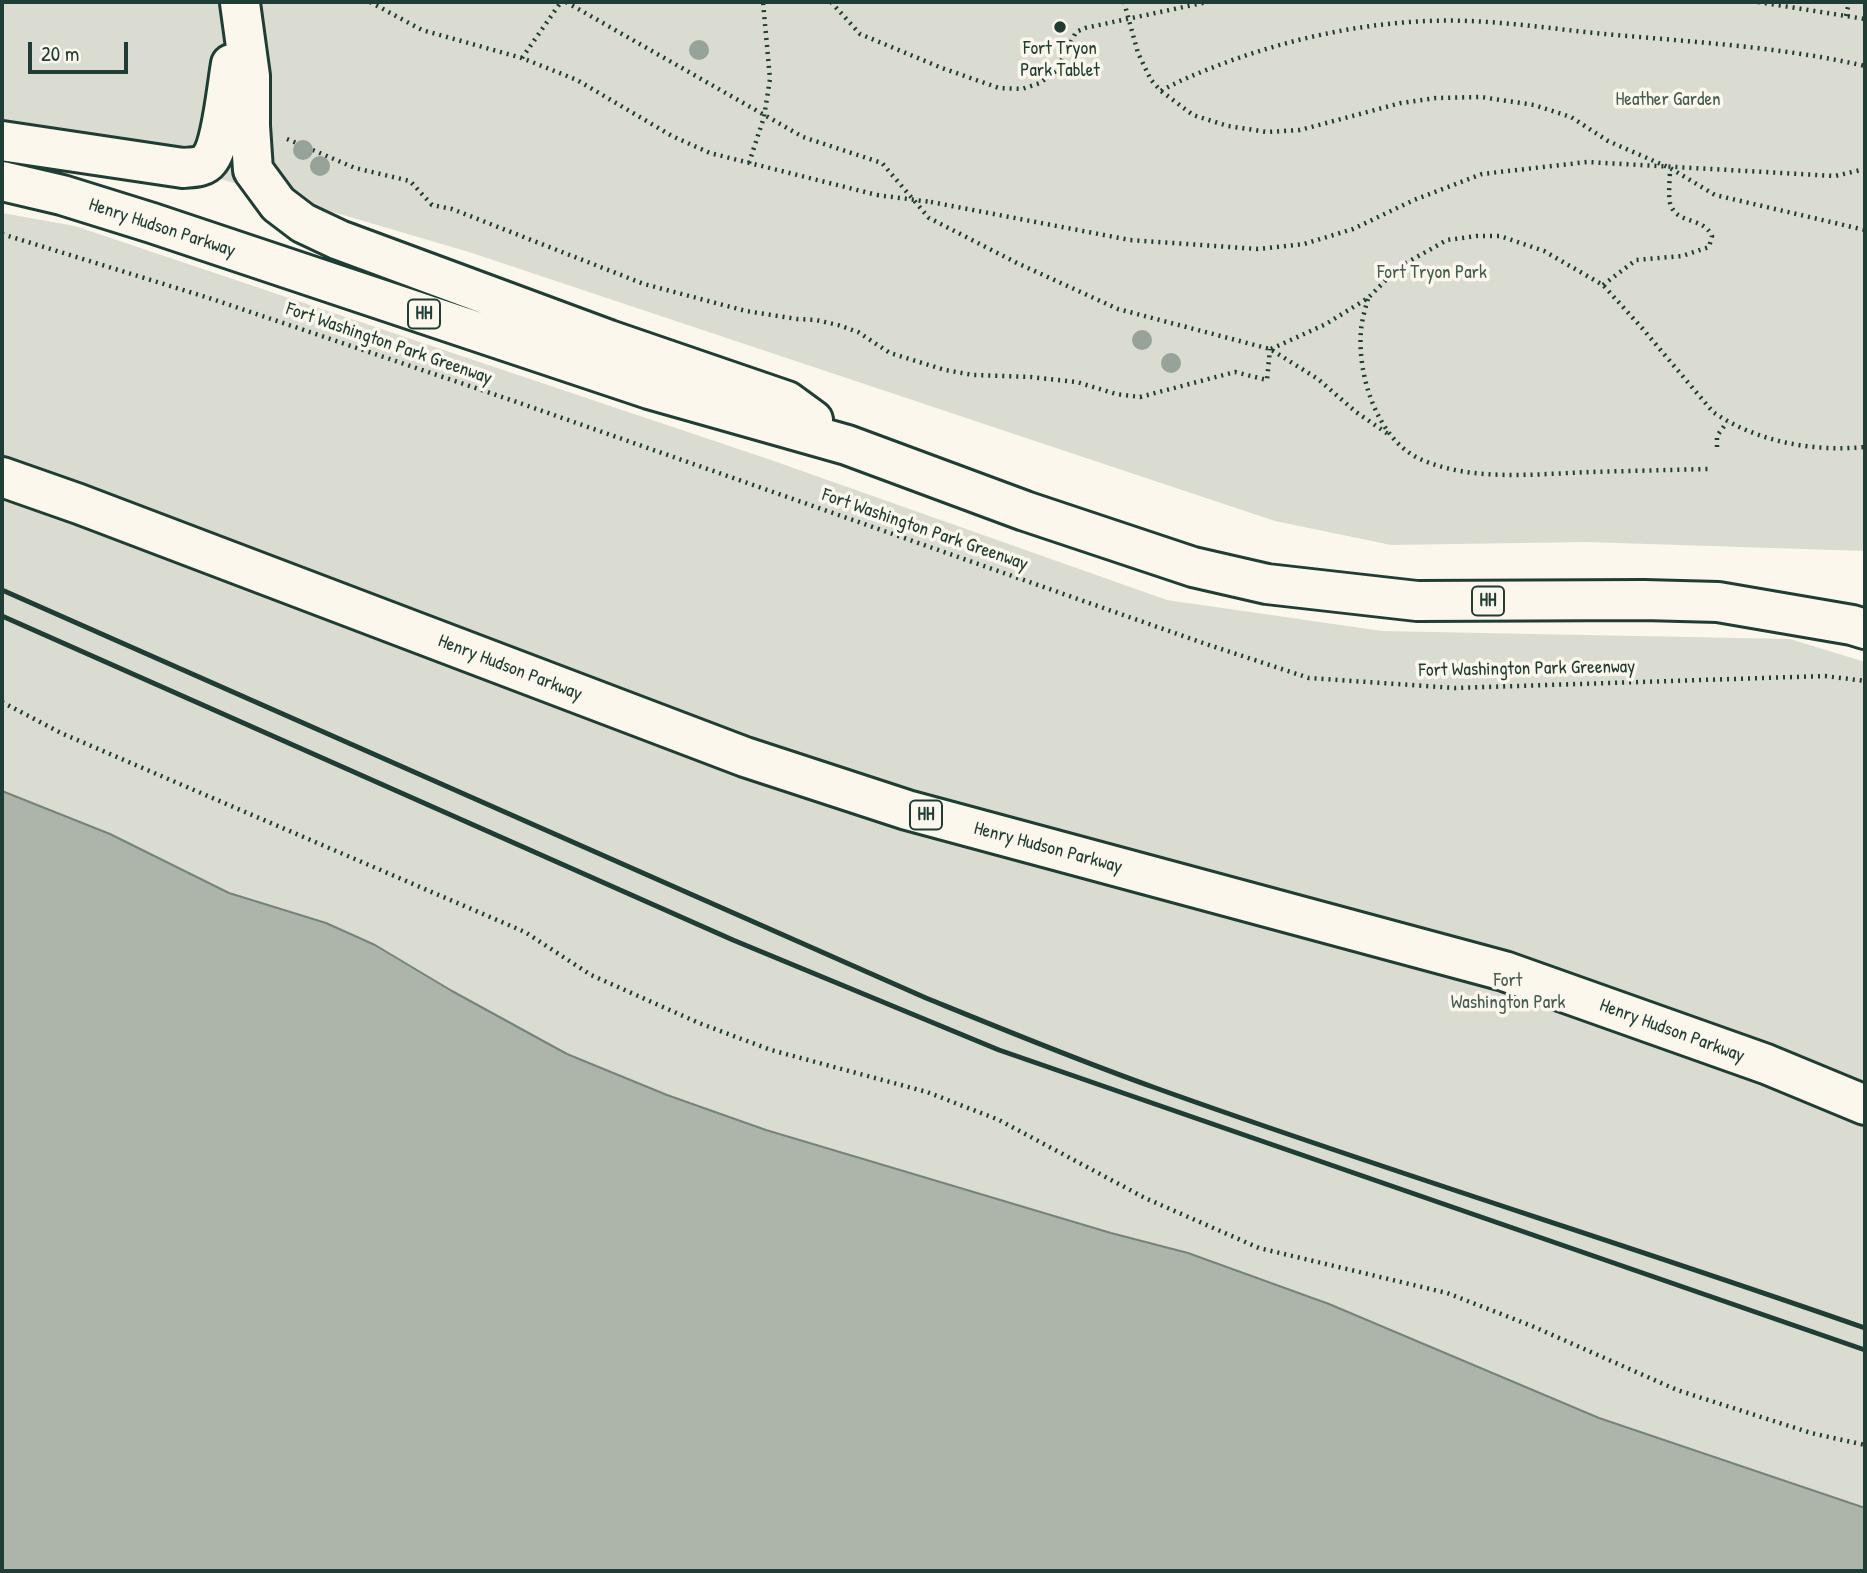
<!DOCTYPE html>
<style>
body{margin:0}
#map{position:relative;width:1867px;height:1573px;overflow:hidden;background:#fbf7ec;font-family:"Patrick Hand",sans-serif}
canvas{display:block}
.frame{position:absolute;inset:0;border:4px solid #1f3d34;pointer-events:none}
.scale{position:absolute;left:28px;top:42px;width:100px;height:32px;box-sizing:border-box;border:4px solid #1f3d34;border-top:0;padding-left:9px;font-size:21px;line-height:24px;white-space:nowrap;color:#1f3d34;-webkit-text-stroke:5px #fbf7ec;paint-order:stroke}
</style>
<div id="map">
<canvas width="1867" height="1573"></canvas>
<div class="frame"></div>
<div class="scale">20 m</div>
</div>
<script>
const c = document.querySelector('canvas').getContext('2d');
c.lineJoin = 'round';
function fill(path, color) {
  c.fillStyle = color;
  c.fill(path, 'evenodd');
}
function strokePath(path, color, width, dash) {
  c.strokeStyle = color;
  c.lineWidth = width;
  c.lineCap = dash ? 'butt' : 'round';
  c.setLineDash(dash || []);
  c.stroke(path);
}
function drawText(font, color, halo, rows, align = 'center') {
  c.font = font + ' "Patrick Hand",sans-serif';
  c.lineWidth = 7;
  c.setLineDash([]);
  c.textBaseline = 'middle';
  c.strokeStyle = halo;
  c.fillStyle = color;
  for (const [text, x, y, turn = 0] of rows) {
    c.save();
    c.translate(x, y);
    c.rotate((+turn || 0) * Math.PI / 180);
    c.textAlign = isNaN(turn) ? turn : align;
    if (halo) c.strokeText(text, 0, 0);
    c.fillText(text, 0, 0);
    c.restore();
  }
}
fill(new Path2D(`
 M 2,2 L 1865,2 L 1865,551 L 1586,542 L 1391,545 L 1275,521 L 469,252 L 183,168 L 2,123 Z
 M 2,213 L 75,226 L 771,460 L 1167,600 L 1382,631 L 1790,639 L 1865,662 L 1865,1508 L 1599,1418 L 1329,1304 L 1188,1253 L 1111,1233 L 766,1130 L 667,1095 L 568,1054 L 452,991 L 375,945 L 326,923 L 229,893 L 110,834 L 2,791 Z`), '#dbdcd1');
const water = new Path2D(`
 M 2,791 L 110,834 L 229,893 L 326,923 L 375,945 L 452,991 L 567,1054 L 667,1095 L 766,1130 L 1111,1233 L 1188,1253 L 1329,1304 L 1599,1418 L 1865,1508 L 1865,1571 L 2,1571 Z`);
fill(water, '#adb4aa');
strokePath(water, '#74847b', 2);
const highway = new Path2D(`
 M 240,3 L 250,76 L 250,126 L 253,170 L 278,204 L 303,223 L 339,240 L 609,340 L 787,401 L 813,420
 M 2,141 L 183,168 C 192,167 203,168 209,160 C 222,145 227,86 231,64
 M 2,181 L 62,195 L 152,223 L 649,389 L 847,445 L 1025,511 L 1193,567 L 1267,584 L 1417,601 L 1644,600 L 1718,602 L 1852,625 L 1865,629
 M 2,477 L 79,504 L 745,757 L 907,810 L 1504,971 L 1766,1064 L 1865,1105`);
strokePath(highway, '#1f3d34', 44);
strokePath(new Path2D(`
 M 370,2 L 422,30 L 522,58 L 577,80 L 672,136 L 710,153 L 877,195
 M 566,2 L 803,137 L 882,163 L 929,218 L 1017,263 L 1118,309 L 1270,349 L 1318,379 L 1356,412 L 1388,434
 M 831,2 L 860,34 L 942,68 L 999,88 L 1022,89 L 1040,83 L 1056,71 L 1076,32 L 1085,28 L 1207,2
 M 1124,2 L 1138,53 L 1151,80 L 1161,91 L 1193,115 L 1228,126 L 1267,132 L 1300,130 L 1401,103 L 1436,98 L 1481,97 L 1534,105 L 1571,117 L 1608,141 L 1670,168 L 1715,195 L 1865,230
 M 1758,2 L 1865,19
 M 1846,16 L 1849,2
 M 522,58 L 561,2
 M 1161,91 C 1180,80 1199,73 1219,65 C 1285,40 1356,24 1427,21 C 1494,18 1561,31 1628,36 C 1707,43 1787,48 1865,66
 M 287,139 L 355,168 L 410,181 L 432,205 L 452,209 L 644,284 L 746,311 L 797,319 L 816,320 L 838,325 L 858,332 L 890,353 L 945,370 L 973,375 L 1031,377 L 1077,382 L 1116,394 L 1140,397 L 1235,372 L 1267,380 L 1270,349
 M 749,163 L 764,117 L 770,79 L 763,2
 M 931,202 L 1130,240 L 1258,249 L 1304,244 L 1353,229 L 1414,200 L 1482,174 L 1587,162 L 1835,176 L 1865,169
 M 2,234 L 209,298 L 514,401 L 1206,644 L 1309,678 L 1455,688 L 1825,676 L 1865,681
 M 1603,285 L 1636,260 L 1682,256 L 1709,247 L 1712,236 C 1703,216 1676,225 1670,203 C 1668,193 1670,179 1670,169
 M 1368,299 C 1365,309 1362,320 1361,330 C 1357,375 1377,439 1420,459 C 1471,482 1535,474 1590,472 C 1629,471 1668,470 1708,469
 M 1271,349 L 1326,324 L 1368,298 L 1399,267 L 1447,240 L 1477,236 L 1500,236 L 1544,251 L 1603,285 L 1642,328 L 1713,412 C 1757,442 1813,452 1865,447
 M 1717,447 L 1717,436 L 1727,422
 M 2,702 L 61,733 L 525,932 L 591,975 L 699,1023 L 771,1050 L 927,1092 L 999,1120 L 1145,1198 L 1259,1248 L 1447,1293 L 1532,1326 L 1677,1390 L 1811,1433 L 1865,1445`), '#1f3d34', 4.5, [2, 5]);
strokePath(highway, '#fbf7ec', 38);
strokePath(new Path2D(`
 M 2,590 L 926,998 C 1002,1029 1077,1060 1153,1087 C 1389,1172 1629,1245 1865,1328
 M 2,616 L 733,940 L 999,1050 L 1865,1350`), '#1f3d34', 5);
strokePath(new Path2D(`
 M 877,195 L 931,202`), '#1f3d34', 4.5, [2, 5]);
c.fillStyle = '#97a298';
for (const [x, y] of [
 [699,50],
 [303,150],
 [320,166],
 [1142,340],
 [1171,363]
]) {
  c.beginPath();
  c.arc(x, y, 10, 0, 2 * Math.PI);
  c.fill();
}
for (const [x, y, r, color] of [
 [1060,27,7,"#1f3d34"]
]) {
  const dot = new Path2D();
  dot.arc(x, y, r, 0, 2 * Math.PI);
  c.fillStyle = color;
  c.fill(dot);
  strokePath(dot, '#fbf7ec', 2.5);
}
for (const [x, y, w] of [
 [424,314,32],
 [1488,601,32],
 [926,815,32]
]) {
  const box = new Path2D();
  box.roundRect(x - w / 2, y - 14.5, w, 29, 5);
  c.fillStyle = '#fbf7ec';
  c.fill(box);
  strokePath(box, '#1f3d34', 2);
}
drawText('bold 18px', '#1f3d34', null, [
 ["HH",424,314],
 ["HH",1488,601],
 ["HH",926,815]
]);
drawText('19px', '#1f3d34', '#fbf7ec', [
 ["Fort Tryon",1060,49],
 ["Park Tablet",1060,71]
]);
drawText('19px', '#455d53', '#fbf7ec', [
 ["Heather Garden",1668,100],
 ["Fort Tryon Park",1432,273],
 ["Fort",1508,981],
 ["Washington Park",1508,1003]
]);
drawText('19px', '#1f3d34', '#fbf7ec', [
 ["Henry Hudson Parkway",162,228,18],
 ["Fort Washington Park Greenway",389,344,19],
 ["Fort Washington Park Greenway",925,530,19],
 ["Henry Hudson Parkway",510,668,21],
 ["Fort Washington Park Greenway",1527,669,-1],
 ["Henry Hudson Parkway",1048,848,15],
 ["Henry Hudson Parkway",1672,1031,20]
]);
</script>
